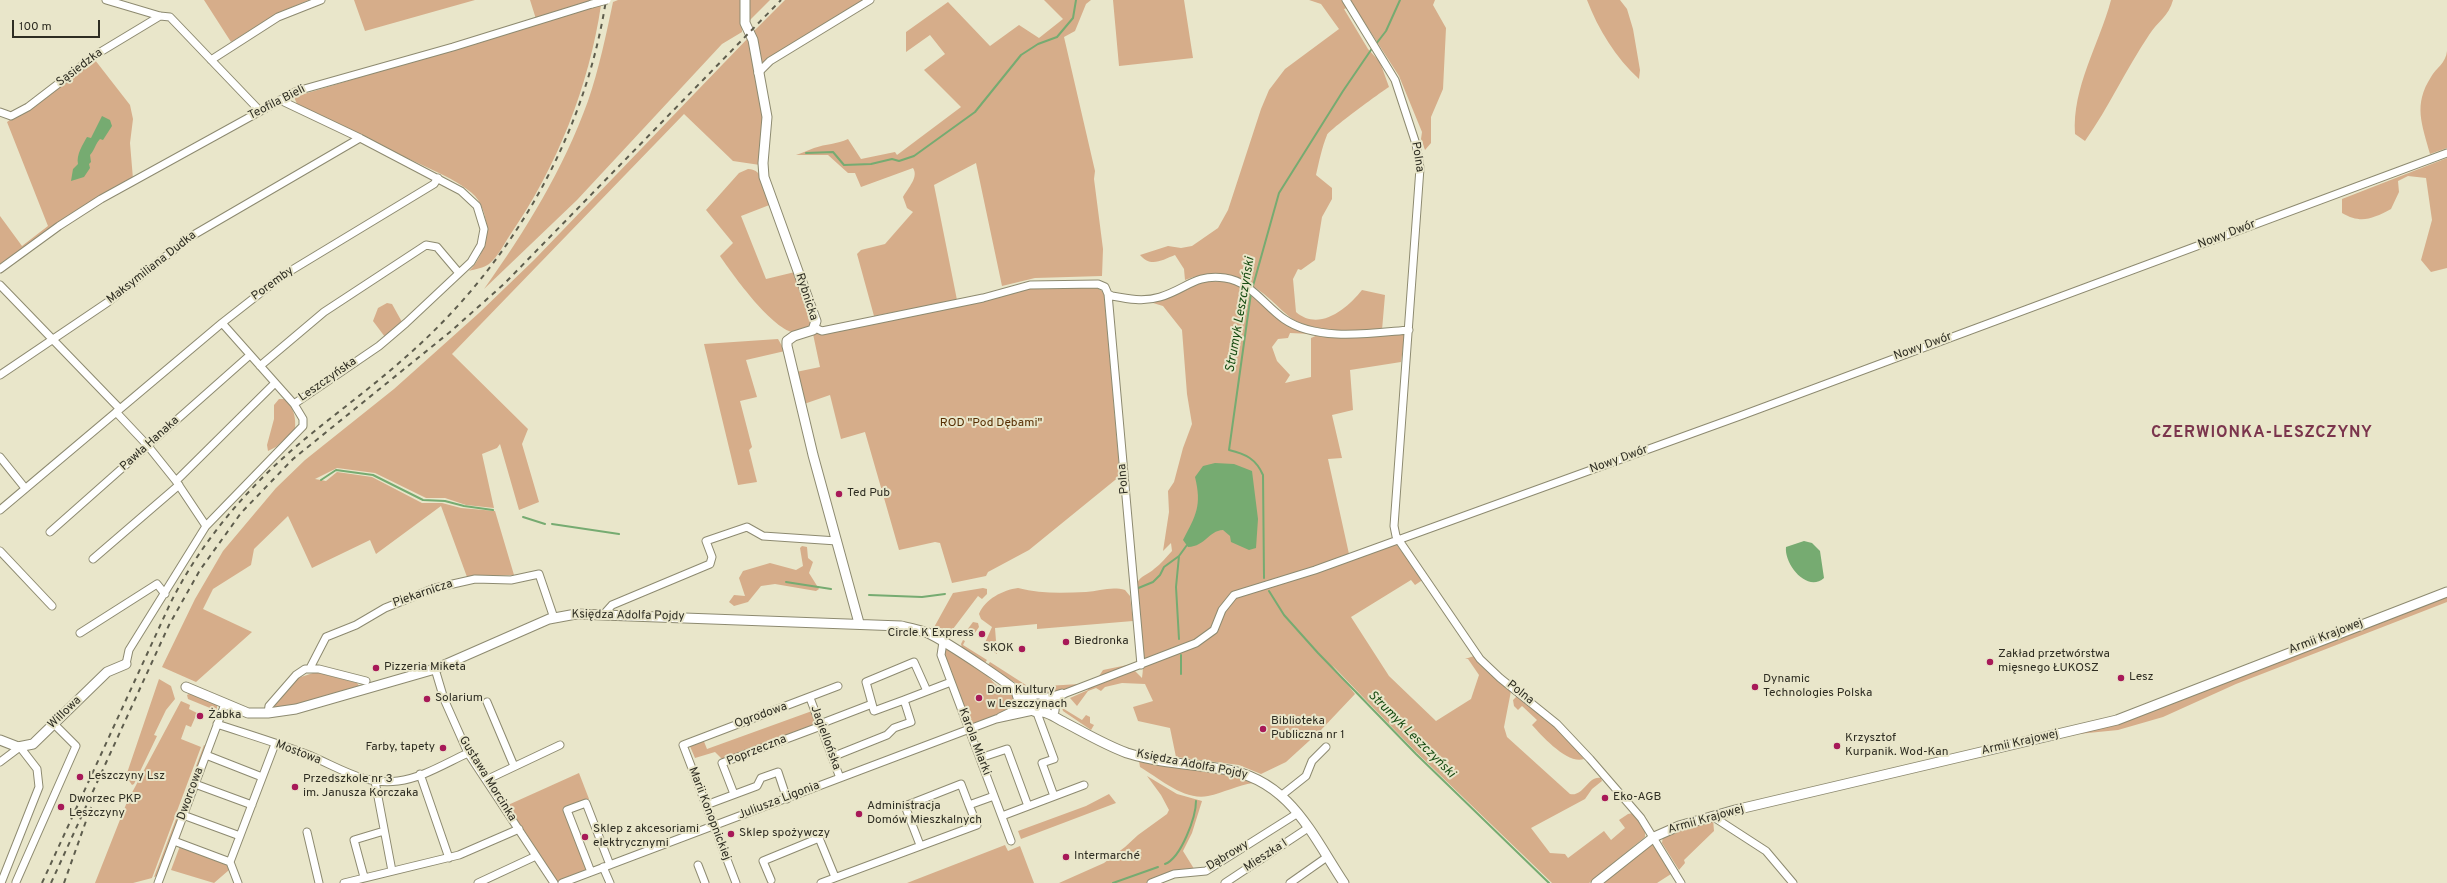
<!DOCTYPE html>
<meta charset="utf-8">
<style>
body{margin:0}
#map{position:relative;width:2447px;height:883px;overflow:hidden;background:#e9e6ca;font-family:Overpass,sans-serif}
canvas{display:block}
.scale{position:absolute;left:12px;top:20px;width:88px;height:18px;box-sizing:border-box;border:2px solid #2e2d22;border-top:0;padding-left:5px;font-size:12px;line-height:14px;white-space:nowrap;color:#2e2d22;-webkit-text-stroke:3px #e9e6ca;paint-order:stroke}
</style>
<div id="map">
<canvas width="2447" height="883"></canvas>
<div class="scale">100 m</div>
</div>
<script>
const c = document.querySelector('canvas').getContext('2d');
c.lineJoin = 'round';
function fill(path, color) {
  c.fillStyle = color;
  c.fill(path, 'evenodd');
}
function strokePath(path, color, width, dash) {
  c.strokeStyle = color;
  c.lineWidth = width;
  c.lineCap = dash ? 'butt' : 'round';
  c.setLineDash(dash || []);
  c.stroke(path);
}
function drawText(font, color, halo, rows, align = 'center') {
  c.font = font + ' Overpass,sans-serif';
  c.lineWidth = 4;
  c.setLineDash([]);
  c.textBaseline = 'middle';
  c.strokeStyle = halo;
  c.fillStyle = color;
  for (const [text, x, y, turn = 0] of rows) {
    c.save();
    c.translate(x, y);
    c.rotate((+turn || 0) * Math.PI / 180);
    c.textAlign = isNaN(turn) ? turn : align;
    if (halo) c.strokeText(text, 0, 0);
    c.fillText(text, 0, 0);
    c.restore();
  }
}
fill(new Path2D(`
 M 204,0 L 309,0 L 278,13 L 231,42 Z
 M 354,0 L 475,0 L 365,31 Z
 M 530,0 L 596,0 L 536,19 Z
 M 618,0 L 741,0 L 742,32 L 722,44 L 577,200 L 484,289 C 526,230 563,170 588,101 C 599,69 606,35 613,2 Z
 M 748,0 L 770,0 L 750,20 Z
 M 785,0 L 870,0 L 761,68 L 753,32 Z
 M 1044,0 L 1091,0 L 1086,4 L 1075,31 L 1064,37 L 1095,171 L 1094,179 L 1103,249 L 1102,276 L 1035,278 L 1002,286 L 976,163 L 934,185 L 957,300 L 874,316 L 857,254 L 861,250 L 885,244 L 913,212 L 907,208 L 903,197 C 908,188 919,177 913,168 L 861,187 L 855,173 L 848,173 L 828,155 L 796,155 C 803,153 808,150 814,148 C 826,144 837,144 848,139 L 861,159 L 895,152 L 897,155 L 961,107 L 924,70 L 945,54 L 930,35 L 906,52 L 906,32 L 948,2 L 990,46 L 1019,25 L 1039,38 L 1063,19 Z
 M 1113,0 L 1184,0 L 1193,58 L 1119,66 Z
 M 1309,0 L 1342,0 L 1347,8 L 1344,9 L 1368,49 L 1380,62 L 1389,87 C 1381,92 1329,130 1327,135 C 1322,147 1319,162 1316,175 L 1332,188 L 1332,199 L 1322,217 L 1315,260 L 1301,270 L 1298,269 L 1293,279 L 1296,312 C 1319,332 1347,309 1362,290 L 1385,295 L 1382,330 C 1356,331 1318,333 1294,320 C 1286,315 1278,306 1271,300 C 1244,276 1219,267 1185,280 L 1184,269 L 1175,255 C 1162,260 1151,268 1140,255 L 1168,246 L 1181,248 L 1192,246 L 1218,228 L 1228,210 L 1261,109 L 1269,90 L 1285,69 L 1339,29 L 1321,4 Z
 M 1350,0 L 1435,0 L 1433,5 L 1446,28 L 1443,89 L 1431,117 L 1431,143 L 1425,150 L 1421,139 L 1422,132 L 1399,76 Z
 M 1587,0 L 1620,0 L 1627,9 L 1633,29 L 1640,70 L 1639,79 C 1616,58 1598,29 1587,0 Z
 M 2111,0 L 2173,0 C 2169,16 2157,22 2149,35 C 2126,69 2109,107 2085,141 L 2075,134 C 2072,87 2099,45 2111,0 Z
 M 601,5 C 589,86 557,167 510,235 C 504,244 498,257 489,264 C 484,268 475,269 469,271 C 488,253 493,217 475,196 C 458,178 405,158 381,147 C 353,133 325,118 297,104 L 294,97 Z
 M 749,37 L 765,122 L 760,165 L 733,161 L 684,114 L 452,354 L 528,429 L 522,444 L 539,502 L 519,510 L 500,444 L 497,448 L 482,454 L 494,508 L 466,505 L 445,498 L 426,498 L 375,473 L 337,468 L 315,479 L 326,481 L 337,472 L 372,477 L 422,503 L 442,503 L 461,508 L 495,511 L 514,575 L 467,577 L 441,506 L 376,554 L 370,540 L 312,568 L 288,516 L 254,549 L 251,565 L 213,589 L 203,609 L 252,632 L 196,682 L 162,667 L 195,599 L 223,551 L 276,488 L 305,460 L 394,389 L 479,313 L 534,260 Z
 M 2447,51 L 2447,148 L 2430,154 C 2422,124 2413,105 2431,77 C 2436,68 2446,63 2447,51 Z
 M 95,60 L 130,105 L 133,119 L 130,143 L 133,179 L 53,226 L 0,265 L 0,216 L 22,246 L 48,226 L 7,122 Z
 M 2447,158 L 2447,268 L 2431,272 L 2421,260 L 2432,220 L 2426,178 L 2408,176 L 2398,181 L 2399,192 L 2391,209 C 2372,219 2361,224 2342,213 L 2342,199 Z
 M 748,169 C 764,169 767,191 772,204 L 741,216 L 766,279 L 795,272 L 814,325 L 796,333 C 773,331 733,275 720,256 L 733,243 L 706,210 L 739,173 Z
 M 1203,281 L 1231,282 L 1245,289 L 1289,326 L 1311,334 L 1290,333 L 1288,338 L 1278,339 L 1272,347 L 1277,361 L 1290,375 L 1285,383 L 1311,377 L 1311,338 L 1320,334 L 1368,337 L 1405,334 L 1401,362 L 1350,370 L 1353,410 L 1332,415 L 1342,458 L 1328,459 L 1349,554 L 1312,568 L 1264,582 L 1269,588 L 1396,544 L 1421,577 L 1421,581 L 1415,585 L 1411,580 L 1351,617 L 1389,676 L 1436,721 L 1471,699 L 1479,675 L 1468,659 L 1465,659 L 1474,656 L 1511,691 L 1504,727 L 1507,737 L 1570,794 C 1584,797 1588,775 1601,778 L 1602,781 L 1592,789 L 1585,799 L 1531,828 L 1550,853 L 1565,854 L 1568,858 L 1604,831 L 1611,840 L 1625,828 L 1619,820 L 1628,814 L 1633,813 L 1645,831 L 1645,837 L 1589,883 L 1552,883 L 1548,879 L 1414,750 L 1332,665 L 1355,694 L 1320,731 L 1286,762 L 1261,774 L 1239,765 L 1176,757 L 1170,728 L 1138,721 L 1133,707 L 1153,701 L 1145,684 L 1122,683 L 1105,687 L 1101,691 L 1096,688 L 1088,691 L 1077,706 L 1070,698 L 1088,690 L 1087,688 L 1134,670 L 1142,678 C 1148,656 1125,597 1139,580 C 1143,575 1150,573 1154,569 C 1161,564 1166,557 1172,551 L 1171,543 L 1163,551 L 1169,512 L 1168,491 L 1174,482 L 1183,448 L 1192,424 L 1187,394 L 1182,330 L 1163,306 L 1153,303 L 1180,293 Z
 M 1036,287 L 1095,287 L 1104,292 L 1120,476 L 1029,550 L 988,572 L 986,576 L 952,583 L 940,543 L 935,542 L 899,550 L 865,432 L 841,439 L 830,395 L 804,404 L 796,372 L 820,367 L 813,334 Z
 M 387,303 L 392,304 L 402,322 L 385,337 L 373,321 L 378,308 Z
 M 778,339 L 785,351 L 746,360 L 757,397 L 740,401 L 752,447 L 749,450 L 757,482 L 738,485 L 704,344 Z
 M 279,399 L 285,399 C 294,409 296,416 295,430 L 276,447 L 268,451 L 267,445 L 274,419 L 274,405 Z
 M 802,546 L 807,547 L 808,558 L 813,562 L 809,573 L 819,589 L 816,591 L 775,584 L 761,586 L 748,602 L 734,606 L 729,602 L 734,595 L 745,596 L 739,578 L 743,571 L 770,563 L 796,570 L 803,566 L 800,548 Z
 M 983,588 L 987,589 L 987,594 L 982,599 L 978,596 L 953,629 L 957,632 L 953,637 L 946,638 L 932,631 L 953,593 Z
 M 1018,588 C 1040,594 1063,593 1086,592 C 1099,591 1112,586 1125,590 L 1130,596 L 1133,621 L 1037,629 L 1037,624 L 995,628 L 997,654 L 984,645 L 992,627 L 981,619 L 979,614 C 985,599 1003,590 1018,588 Z
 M 2447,597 L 2447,602 L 2236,684 L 2163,717 L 2118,730 L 2068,735 Z
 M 973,622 L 978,623 L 979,627 L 974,634 L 970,636 L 967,630 Z
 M 963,640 L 965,641 L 963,645 L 987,660 L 985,663 L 962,648 L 961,644 Z
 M 947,649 L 984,672 L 995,684 L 1013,696 L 1014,707 L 971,726 L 944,657 L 944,651 Z
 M 990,662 L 1029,687 L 1080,684 L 1051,694 L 1031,692 L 987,666 Z
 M 1132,664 L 1100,677 L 1099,676 L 1103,670 Z
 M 316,672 L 357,683 L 360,687 L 312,702 L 273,709 L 273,706 L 298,678 Z
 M 159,679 L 171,686 L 175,699 L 166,710 L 154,735 L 157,736 L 134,784 L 132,785 L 126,776 Z
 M 191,693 L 217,705 L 217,715 L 208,713 L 210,708 L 188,699 L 187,695 Z
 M 1518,695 L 1555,725 L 1584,759 C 1568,765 1542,736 1532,725 L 1537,720 L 1522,706 L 1518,710 L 1514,706 L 1513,700 Z
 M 1066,700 L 1067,703 L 1064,709 L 1082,720 L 1086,715 L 1090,717 L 1090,723 L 1094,725 L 1091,730 L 1063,711 L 1061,704 Z
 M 181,701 L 190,705 L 189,709 L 197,713 L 191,727 L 186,725 L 181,739 L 201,747 L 152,878 L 133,883 L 95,883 L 127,802 Z
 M 812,711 L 816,726 L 723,760 L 715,752 L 695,758 L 689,744 L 703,739 L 707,749 Z
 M 204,745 L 206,746 L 157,876 L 154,877 Z
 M 1139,761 C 1176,771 1218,768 1253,783 C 1238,785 1223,793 1208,796 C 1184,801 1159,778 1140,767 Z
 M 579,773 L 589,799 L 565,807 L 588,869 L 555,882 L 508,805 Z
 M 1147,776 L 1177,794 L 1202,801 L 1192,833 L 1183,851 L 1196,872 L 1146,883 L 1059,883 L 1104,863 L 1125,847 L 1138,835 L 1167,814 L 1169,810 L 1161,795 Z
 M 1109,794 L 1116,803 L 1021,839 L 1018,831 L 1086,806 Z
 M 1713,819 L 1714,831 L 1684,860 L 1685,863 L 1679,870 L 1662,843 L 1663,836 Z
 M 1649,844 L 1654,845 L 1671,874 L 1657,883 L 1600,883 Z
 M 1005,845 L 1008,851 L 1020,846 L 1034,883 L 907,883 Z
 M 180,846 L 226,863 L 229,870 L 214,883 L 171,870 Z`), '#d6ad8a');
fill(new Path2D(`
 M 102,116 L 110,120 L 112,126 L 103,140 L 100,139 C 95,144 95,150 90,155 L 91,162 L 89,164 L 90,168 L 84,177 L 71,181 L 73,169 L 78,164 C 76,155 83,144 87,137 L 91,138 Z
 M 1215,463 L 1234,464 L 1252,471 L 1258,519 L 1256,548 L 1249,550 L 1231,542 L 1230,536 L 1223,530 C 1208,531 1206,546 1188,547 L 1183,540 C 1196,515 1202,506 1195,477 L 1203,466 Z
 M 1804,541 L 1812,543 L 1820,551 L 1824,578 C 1807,593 1784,564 1786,547 Z`), '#76ab71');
strokePath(new Path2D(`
 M 1376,44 L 1386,31 L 1400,0
 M 806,153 L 833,152 L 844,165 L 871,164 L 892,159 L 899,161 L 914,156 L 975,112 L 1021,55 L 1038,44 L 1057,37 L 1073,18 L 1076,0
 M 321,480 L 336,470 L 373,475 L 423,500 L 445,501 L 464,506 L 493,510
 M 523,517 L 545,524
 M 552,524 L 619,534
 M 1179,556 L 1176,587 L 1179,639
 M 1264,578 L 1263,475 C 1256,459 1246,454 1229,450 L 1251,293 L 1279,193 L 1343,91 L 1373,47
 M 786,582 L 831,589
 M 1136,589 L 1153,582 L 1160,575 L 1164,567 L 1179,556 L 1187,545
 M 1269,591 L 1284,615 L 1318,653 L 1416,754 L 1549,883
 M 869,595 L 922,597 L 945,594
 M 1181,674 L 1181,655
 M 1165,864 C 1181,858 1196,817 1196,801
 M 1113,883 L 1158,867`), '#76ab71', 2);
const minor = new Path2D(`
 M 106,0 L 160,16 L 170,17 L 260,111
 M 1346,0 L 1395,80 L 1416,144 L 1420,168 L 1394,526 L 1396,536 L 1480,659 L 1500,678 L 1557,724 L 1590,759 L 1641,818 L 1681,883
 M 211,60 L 278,17 L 321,0
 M 758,73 L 770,61 L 870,0
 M 280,100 L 360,138 L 461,191 L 477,206 L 484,229 L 481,245 L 471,262 L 406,323 L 379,346 L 294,404
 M 0,112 L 11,116 L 28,107 L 97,54 L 160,16
 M 0,269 L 59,226 L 101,199 L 297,91 L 453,47 L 592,4
 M 0,285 L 120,409
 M 1108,294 L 1141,665
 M 815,328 L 822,331 L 983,298 L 1030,285 L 1098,284 L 1105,287 L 1108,294 L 1112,296 C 1128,299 1144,302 1160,297 C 1187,289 1194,274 1225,278 C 1250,281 1265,306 1284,319 C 1317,342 1372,333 1409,330
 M 260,366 L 324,312 L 426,245 L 437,247 L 459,273
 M 0,375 L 108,302 L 190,237 L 360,138
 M 116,412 L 148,446 L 176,481 L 206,526
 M 0,457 L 25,488
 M 176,481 L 275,383
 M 0,510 L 222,323 L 282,276 L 434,184 L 438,178
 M 50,532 L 250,355
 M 0,551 L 52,606
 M 93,559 L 179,485
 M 603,615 L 612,605 L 710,564 L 712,557 L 706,541 L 747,527 L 763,536 L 837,541
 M 80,633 L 157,584 L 165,594
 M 943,642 L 941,655 L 1011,841
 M 126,664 L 129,650 L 206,526 L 303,426 L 303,419 L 294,404 L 222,323
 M 310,668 L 326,637 L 356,625 L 385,608 L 435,588 L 475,579 L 511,580 L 539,574 L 554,618
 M 435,669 L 444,699 L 468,753 L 554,883
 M 810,698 L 840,778
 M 1046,698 L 1062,693
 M 904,700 L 874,711 L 866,682 L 914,662 L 927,691
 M 487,702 L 514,766
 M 1047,703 L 1066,693 L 1196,643 L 1214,630 L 1222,610 L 1234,595 L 1315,570 L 1740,416 L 2447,153
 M 1014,709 L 1018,701 L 1015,691
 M 1055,711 L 1056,699
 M 268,713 L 269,706 L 296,675 L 305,669 L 319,669 L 366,681
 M 1037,713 L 1054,759 L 1042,763 L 1054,796
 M 1000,717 L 1029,703
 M 217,724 C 247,734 277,743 306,754 C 337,766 363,786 398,781 C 422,778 446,763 468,753
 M 820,724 L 872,704
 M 206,755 L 262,777
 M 832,757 L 887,735 L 894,728 L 911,722 L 904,700 L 951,682
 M 980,758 L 1007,749 L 1028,806
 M 0,762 L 20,747 L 37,769 L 39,787 L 1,883
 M 420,774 L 449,858
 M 486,780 L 560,745
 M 375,781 L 392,871
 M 195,784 L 252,805
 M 734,794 L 722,763 L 821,726
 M 1282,795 L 1306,776 L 1312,761 L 1326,747
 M 706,805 L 757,786 L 761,778 L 778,772 L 787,799
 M 183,815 L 240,836
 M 1002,816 L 1084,785
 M 1712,816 L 1766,851 L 1793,883
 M 307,832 L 319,883
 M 174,841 L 230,862
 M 920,845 L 905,806 L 961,784 L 969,805
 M 698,865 L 705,883
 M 603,867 L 610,883
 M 591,872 L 567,810 L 586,803 L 610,865
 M 364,877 L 354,840 L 384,831
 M 771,880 L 763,861 L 819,838 L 835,877
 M 16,882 L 76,746 L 53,723
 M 158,883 L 225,704
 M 238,883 L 230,862 L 275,744
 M 344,883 L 459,855 L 519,829
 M 478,883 L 536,856
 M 562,883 L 996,719 L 1033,711
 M 736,883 L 683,745 L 838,686
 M 821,883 L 977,825 L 969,805 L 994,796
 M 1151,883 L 1174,874 L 1206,871 L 1298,813
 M 1225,883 L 1308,828
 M 1290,883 L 1327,857`);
const tertiary = new Path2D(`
 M 745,0 L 745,23 L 753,40 L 767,117 L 763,163 L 764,177 L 816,321 L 813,330 L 794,336 L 787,341 L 787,346 L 813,455 L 859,623
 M 186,687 L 248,713 L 268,713 L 296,709 L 435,669 L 549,619 L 576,614 L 901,626 C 910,628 920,630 928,633 C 943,640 1024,692 1029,703
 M1029 703a9 9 0 1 1 18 0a9 9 0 1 1-18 0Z
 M 1042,712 C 1051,713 1057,719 1064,722 C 1085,733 1105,745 1127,753 C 1159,763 1190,764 1223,769 C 1289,779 1311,833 1344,883
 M 0,740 L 18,747 L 33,744 L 107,672 L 126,664
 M 1596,883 L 1654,837 L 1679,826 L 1735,810 L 2117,720 L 2447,592`);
strokePath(minor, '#8d8a70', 9);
strokePath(tertiary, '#8d8a70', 11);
strokePath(minor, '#fff', 7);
strokePath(tertiary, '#fff', 9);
strokePath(new Path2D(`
 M 42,883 L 170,604 C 200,543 247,488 299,444 C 332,416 367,391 400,362 C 508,270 584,141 606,0
 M 51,883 L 169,625 L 200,570 L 241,513 L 293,459 L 450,332 L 504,284 L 781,0
 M 64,883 L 91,807`), '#5e5d4d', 2, [5, 5]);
const minorBridge = new Path2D(`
 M 592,4 L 607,0`);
strokePath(minorBridge, '#8d8a70', 9, []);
strokePath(minorBridge, '#fff', 7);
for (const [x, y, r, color] of [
 [839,494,4,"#a71958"],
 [982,634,4,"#a71958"],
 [1066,642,4,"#a71958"],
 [1022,649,4,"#a71958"],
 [1990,662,4,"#a71958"],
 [376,668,4,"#a71958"],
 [2121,678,4,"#a71958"],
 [1755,687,4,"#a71958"],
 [979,698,4,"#a71958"],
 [427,699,4,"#a71958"],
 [200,716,4,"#a71958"],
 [1263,729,4,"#a71958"],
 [1837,746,4,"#a71958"],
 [443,748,4,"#a71958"],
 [80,777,4,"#a71958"],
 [295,787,4,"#a71958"],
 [1605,798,4,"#a71958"],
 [61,807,4,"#a71958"],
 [859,814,4,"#a71958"],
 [731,834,4,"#a71958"],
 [585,837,4,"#a71958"],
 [1066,857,4,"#a71958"]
]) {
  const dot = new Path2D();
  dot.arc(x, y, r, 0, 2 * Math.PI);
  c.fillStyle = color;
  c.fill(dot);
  strokePath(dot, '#e9e6ca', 1.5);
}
drawText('12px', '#2e2d22', '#e9e6ca', [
 ["Sąsiedzka",80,68,-37],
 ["Teofila Bieli",277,103,-27],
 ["Polna",1417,157,81],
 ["Nowy Dwór",2227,235,-21],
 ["Maksymiliana Dudka",152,268,-38],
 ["Poremby",273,284,-36],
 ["Rybnicka",806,297,72],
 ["Nowy Dwór",1923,347,-20],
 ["Leszczyńska",328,380,-35],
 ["Pawła Hanaka",150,444,-42],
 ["Nowy Dwór",1619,460,-20],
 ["Polna",1124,479,-95],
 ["Piekarnicza",423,594,-19],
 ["Księdza Adolfa Pojdy",628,616,1],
 ["Armii Krajowej",2326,637,-21],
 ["Polna",1520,693,38],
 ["Willowa",65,713,-44],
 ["Ogrodowa",761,716,-20],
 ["Jagiellońska",825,738,70],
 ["Karola Miarki",974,742,69],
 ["Armii Krajowej",2020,743,-13],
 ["Poprzeczna",757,751,-22],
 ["Mostowa",298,753,21],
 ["Księdza Adolfa Pojdy",1192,765,11],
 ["Gustawa Morcinka",487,779,58],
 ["Dworcowa",191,794,-70],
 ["Juliusza Ligonia",779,801,-21],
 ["Marii Konopnickiej",709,814,69],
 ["Armii Krajowej",1706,820,-16],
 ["Dąbrowy",1228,856,-31],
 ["Mieszka I",1266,856,-33]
]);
drawText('12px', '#572f03', '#e9e6ca', [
 ["ROD \"Pod Dębami\"",991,424]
]);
drawText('12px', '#2e2d22', '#e9e6ca', [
 ["Ted Pub",847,494],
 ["Circle K Express",974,634,"right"],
 ["Biedronka",1074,642],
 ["SKOK",1014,649,"right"],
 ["Zakład przetwórstwa",1998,655],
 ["mięsnego ŁUKOSZ",1998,669],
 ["Pizzeria Miketa",384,668],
 ["Lesz",2129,678],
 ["Dynamic",1763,680],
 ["Technologies Polska",1763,694],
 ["Dom Kultury",987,691],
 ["w Leszczynach",987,705],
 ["Solarium",435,699],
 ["Żabka",208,716],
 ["Biblioteka",1271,722],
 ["Publiczna nr 1",1271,736],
 ["Krzysztof",1845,739],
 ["Kurpanik. Wod-Kan",1845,753],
 ["Farby, tapety",435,748,"right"],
 ["Leszczyny Lsz",88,777],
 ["Przedszkole nr 3",303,780],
 ["im. Janusza Korczaka",303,794],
 ["Eko-AGB",1613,798],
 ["Dworzec PKP",69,800],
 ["Leszczyny",69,814],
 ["Administracja",867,807],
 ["Domów Mieszkalnych",867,821],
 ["Sklep z akcesoriami",593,830],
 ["elektrycznymi",593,844],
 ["Sklep spożywczy",739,834],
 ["Intermarché",1074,857]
], 'left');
drawText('italic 13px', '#184d13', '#e9e6ca', [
 ["Strumyk Leszczyński",1241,315,-80],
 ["Strumyk Leszczyński",1411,735,45]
]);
c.letterSpacing = '1px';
drawText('bold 16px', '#7b354d', '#e9e6ca', [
 ["CZERWIONKA-LESZCZYNY",2262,434]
]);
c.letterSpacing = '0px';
</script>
